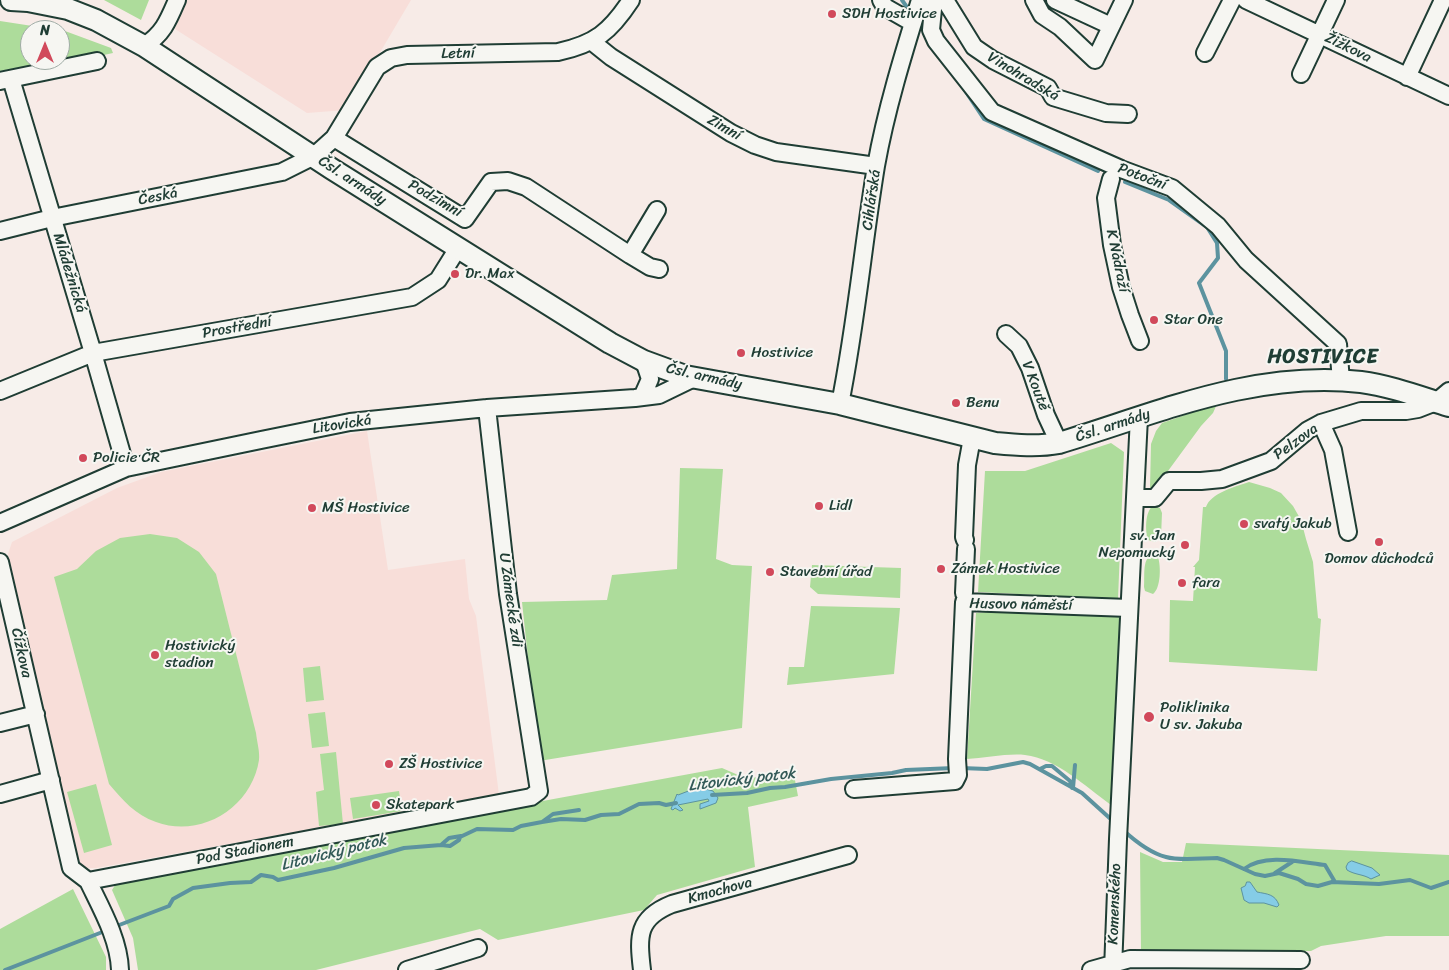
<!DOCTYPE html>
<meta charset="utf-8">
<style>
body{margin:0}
#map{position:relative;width:1449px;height:970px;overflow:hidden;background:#f7ebe7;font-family:Sriracha,sans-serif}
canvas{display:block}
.north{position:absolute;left:20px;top:20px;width:50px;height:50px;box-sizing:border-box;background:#f6f6f2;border:1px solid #a0aca6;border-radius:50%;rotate:0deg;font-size:14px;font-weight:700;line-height:20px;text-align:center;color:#1f3d34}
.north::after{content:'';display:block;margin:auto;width:18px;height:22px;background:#d1495b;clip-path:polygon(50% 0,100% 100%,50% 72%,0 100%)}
</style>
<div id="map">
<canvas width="1449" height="970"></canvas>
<div class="north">N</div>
</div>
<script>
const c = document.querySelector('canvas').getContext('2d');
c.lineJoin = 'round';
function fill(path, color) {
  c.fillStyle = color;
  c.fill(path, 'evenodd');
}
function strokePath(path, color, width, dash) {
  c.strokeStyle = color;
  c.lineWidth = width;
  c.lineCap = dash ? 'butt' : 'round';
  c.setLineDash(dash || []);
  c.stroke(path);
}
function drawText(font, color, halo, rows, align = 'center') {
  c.font = font + ' Sriracha,sans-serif';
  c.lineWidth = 4;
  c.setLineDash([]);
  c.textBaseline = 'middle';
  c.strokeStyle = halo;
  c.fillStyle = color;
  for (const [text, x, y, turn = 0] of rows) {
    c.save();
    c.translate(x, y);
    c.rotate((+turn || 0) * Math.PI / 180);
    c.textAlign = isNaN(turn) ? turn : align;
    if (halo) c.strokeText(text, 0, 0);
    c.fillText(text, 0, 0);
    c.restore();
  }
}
fill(new Path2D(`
 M 186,0 L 411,0 L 346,110 L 307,113 L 175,29 Z
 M 367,431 L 388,570 L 465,559 L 469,599 L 476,616 L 499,795 L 96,868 L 84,868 L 77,858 L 8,554 L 12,542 L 117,488 L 161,472 Z`), '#f8ded9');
fill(new Path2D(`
 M 104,0 L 149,0 L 141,20 Z
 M 0,21 L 65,31 L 111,48 L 113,53 L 20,73 L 18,68 L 0,71 ZM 30,30 L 60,30 L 60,60 L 30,60 Z
 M 1217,404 L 1213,413 L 1201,426 L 1157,486 L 1150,488 L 1151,444 L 1156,431 L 1162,423 Z
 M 1111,443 L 1124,452 L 1118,599 L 978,592 L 985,471 L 1025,471 Z
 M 680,468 L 723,469 L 716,559 L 732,565 L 752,566 L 742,728 L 539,761 L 522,602 L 607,600 L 612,575 L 677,569 Z
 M 1249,482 L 1270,488 L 1281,493 L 1293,506 L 1301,520 L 1306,539 L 1313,562 L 1318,618 L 1321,619 L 1317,671 L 1169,662 L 1170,600 L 1193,601 L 1195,567 L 1193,567 L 1199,560 L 1203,507 L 1206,507 C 1211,493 1234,487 1249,482 Z
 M 1153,506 L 1160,508 L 1162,513 L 1161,537 L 1155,542 L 1148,540 C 1145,531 1145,511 1153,506 Z
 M 150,534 L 177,538 L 199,552 L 216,574 L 256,733 C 257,742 260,752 259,760 C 252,807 201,839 156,822 C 135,815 123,800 109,784 L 54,577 L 77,569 L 96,551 L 120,538 Z
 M 1151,555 L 1158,557 C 1161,566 1161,588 1153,594 L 1145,591 L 1144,587 C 1145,577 1142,560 1151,555 Z
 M 812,565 L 901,568 L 900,598 L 818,594 L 810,587 Z
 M 811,606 L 900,608 L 894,674 L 787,685 L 789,667 L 804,667 Z
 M 988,612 L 1120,616 L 1111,805 C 1085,786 1057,759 1025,755 C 1009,753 984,758 967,759 L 976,613 Z
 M 320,666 L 324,700 L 306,702 L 303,668 Z
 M 325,712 L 329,746 L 312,748 L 308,714 Z
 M 336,752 L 343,824 L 319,826 L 316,792 L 324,790 L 320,754 Z
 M 722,768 L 745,778 L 794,775 L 798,796 L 748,807 L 755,867 L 657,895 L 644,910 L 498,940 L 480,929 L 316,970 L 138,970 L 133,938 L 112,890 L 119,879 Z
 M 96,784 L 112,845 L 84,853 L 67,792 Z
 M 399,791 L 402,811 L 353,819 L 350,798 Z
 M 1186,843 L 1449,855 L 1449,936 L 1386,936 L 1321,946 L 1311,951 L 1141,952 L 1140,852 L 1163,862 L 1182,862 Z
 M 73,889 L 106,957 L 106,970 L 0,970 L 0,929 Z`), '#addc9b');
const water = new Path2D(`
 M 702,788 L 713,791 L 718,798 L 716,803 L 700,809 L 700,804 L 709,801 L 708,799 L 678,805 L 683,810 L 680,811 L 675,808 L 673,810 L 671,809 L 677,794 L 678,795 L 691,790 Z
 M 1352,861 L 1372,868 L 1380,875 L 1371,879 C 1363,874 1355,875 1347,870 L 1346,867 L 1348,863 Z
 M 1247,882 L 1250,882 L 1257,892 C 1267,894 1275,894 1279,905 L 1277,907 L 1264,903 L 1249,903 L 1244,900 L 1241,888 L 1245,886 Z`);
fill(water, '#85cce6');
strokePath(water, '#5c939f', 1);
strokePath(new Path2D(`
 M 902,0 L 911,13
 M 962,86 L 984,119 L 1098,171
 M 1125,182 L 1169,200 L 1207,227 L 1217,243 L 1218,258 L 1199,283 L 1226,351 L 1226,379
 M 961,768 L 987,769 L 1023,762 L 1030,764 L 1082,793 L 1114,822
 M 1040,769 L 1046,766 L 1052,766 L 1070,781 L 1072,788
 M 1073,788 L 1075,765
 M 712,795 L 747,793 L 770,788 L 785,787 L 831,779 L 892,773 L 906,770 L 954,768
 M 542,822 L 553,814 L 579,810
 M 1123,830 C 1135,841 1150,853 1166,857 C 1180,861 1202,858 1217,858 L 1224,860 L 1255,874 L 1265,876 L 1279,873 L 1298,879 L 1306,884 L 1318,886 L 1332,882 L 1379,884 L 1410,880 L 1431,888 L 1449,882
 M 441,845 L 449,838 L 461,836
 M 1244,869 C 1265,853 1300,862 1325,865 L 1335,882
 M 1275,873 L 1292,862
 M 114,927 L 169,906 L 173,899 L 193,888 L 230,883 L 251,882 L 261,875 L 273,877 L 278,880 L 334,868 L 404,848 L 441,845 L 450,846 L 459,840 L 460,837 L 477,829 L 513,830 L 521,826 L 542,822 L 561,819 L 585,820 L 601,815 L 619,814 L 639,804 L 659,803 L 666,805 L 676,803
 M 5,970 L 105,931`), '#5c939f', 4);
const minor = new Path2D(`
 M 881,0 L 885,7 L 913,23
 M 931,0 L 933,9 L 931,30 L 936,41 L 992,112 L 1121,169 L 1172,188 L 1218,226 L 1246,260 L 1338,344 L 1341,381
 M 945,0 L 974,47 L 993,60 L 1048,88 L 1053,97 L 1106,113 L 1128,114
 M 1034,0 L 1042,15 L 1060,27 L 1095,60 L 1124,0
 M 1055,0 L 1111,26
 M 1246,0 L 1449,96
 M 591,41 L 611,57 L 731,133 L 755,145 L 776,152 L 876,166
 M 144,46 C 163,34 168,21 177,0
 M 1205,53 L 1232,0
 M 1301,74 L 1336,0
 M 1407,77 L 1443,0
 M 11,79 L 93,353 L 126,468
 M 0,81 L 97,61
 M 334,138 L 465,219 L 491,182 L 508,181 L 526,187 L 630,255 L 657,210
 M 1111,179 L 1106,198 L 1112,245 L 1121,287 L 1130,315 L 1140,341
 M 0,231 L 52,218 L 282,172 L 314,156 L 334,138 L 377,67 L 391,58 L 407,55 L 558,52 C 595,44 610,32 631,0
 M 630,255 L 650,267 L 659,269
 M 1006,334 L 1019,346 L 1030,368 L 1046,415 L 1059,443
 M 0,391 L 93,353 L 412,297 L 438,280 L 458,248
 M 642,397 L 650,379 L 644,361
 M 840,404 C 856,325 863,245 876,166 C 886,110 903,55 920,0
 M 1321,423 L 1333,450 L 1348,532
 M 1135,498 L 1155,498 L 1169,481 L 1201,481 L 1222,479 L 1271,461 L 1308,430 L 1321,423 L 1361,411 L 1406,411 L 1418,409 L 1436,402 L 1449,391
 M 0,523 L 126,468 L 261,440 L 350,422 L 487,408 L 635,398 L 659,395 L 694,378
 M 965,540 L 964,537 L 967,465 L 972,438
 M 0,562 L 71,868 L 88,881 L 531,797 L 539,791 L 508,594 L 487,408
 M 964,593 L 966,549
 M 0,723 L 36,714
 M 854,789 L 955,781 L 958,775 L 957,759 L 964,602 L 1129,608
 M 0,794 L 51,780
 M 88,881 C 101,908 119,939 120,970
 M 407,970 L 478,948
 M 642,970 C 638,936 637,918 672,904 L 848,855
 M 1091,970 L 1130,959 L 1301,960
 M 1113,970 L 1118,839 L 1139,417`);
const major = new Path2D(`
 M 11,0 L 28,1 L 68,9 L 96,20 L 144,46 L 332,169 L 610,343 L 644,361 L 685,376 L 840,404 L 995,443 C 1016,445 1038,447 1059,443 C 1158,413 1254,370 1361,382 C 1391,386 1420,397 1449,406`);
strokePath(minor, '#1f3d34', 20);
strokePath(major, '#1f3d34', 24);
strokePath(minor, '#f6f6f2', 16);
strokePath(major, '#f6f6f2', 20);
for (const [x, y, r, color] of [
 [832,14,5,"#d1495b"],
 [455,274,5,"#d1495b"],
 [1154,320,5,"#d1495b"],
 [741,353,5,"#d1495b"],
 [956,403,5,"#d1495b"],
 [83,458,5,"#d1495b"],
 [819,506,5,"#d1495b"],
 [312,508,5,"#d1495b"],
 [1244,524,5,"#d1495b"],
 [1379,542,5,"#d1495b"],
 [1185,545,5,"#d1495b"],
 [941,569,5,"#d1495b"],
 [770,572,5,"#d1495b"],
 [1182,583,5,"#d1495b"],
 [155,655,5,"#d1495b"],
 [1149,717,6,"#d1495b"],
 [389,764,5,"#d1495b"],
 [376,805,5,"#d1495b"]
]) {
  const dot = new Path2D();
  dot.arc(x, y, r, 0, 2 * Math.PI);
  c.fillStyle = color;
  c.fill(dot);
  strokePath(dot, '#f6f6f2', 2);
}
drawText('15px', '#1f3d34', '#f6f6f2', [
 ["SDH Hostivice",842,14],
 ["Dr. Max",465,274],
 ["Star One",1164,320],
 ["Hostivice",751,353],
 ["Benu",966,403],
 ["Policie ČR",93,458],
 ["Lidl",829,506],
 ["MŠ Hostivice",322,508],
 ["svatý Jakub",1254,524],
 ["sv. Jan",1175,536,"right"],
 ["Nepomucký",1175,553,"right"],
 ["Domov důchodců",1379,559,"center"],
 ["Zámek Hostivice",951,569],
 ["Stavební úřad",780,572],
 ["fara",1192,583],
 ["Hostivický",165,646],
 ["stadion",165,663],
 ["Poliklinika",1160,708],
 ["U sv. Jakuba",1160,725],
 ["ZŠ Hostivice",399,764],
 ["Skatepark",386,805]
], 'left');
drawText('15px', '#1f3d34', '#f6f6f2', [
 ["Žižkova",1348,48,26],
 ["Letní",458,54,-1],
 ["Vinohradská",1023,77,31],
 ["Zimní",724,128,30],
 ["Potoční",1142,177,21],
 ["Čsl. armády",352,181,33],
 ["Česká",158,197,-11],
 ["Podzimní",435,199,30],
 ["Cihlářská",872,200,-82],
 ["K Nádraží",1117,261,78],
 ["Mládežnická",69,273,73],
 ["Prostřední",237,328,-10],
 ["Čsl. armády",704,377,13],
 ["V Koutě",1035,386,69],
 ["Litovická",342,425,-9],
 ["Čsl. armády",1113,426,-18],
 ["Pelzova",1296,442,-36],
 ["U Zámecké zdi",510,600,82],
 ["Husovo náměstí",1021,605,1],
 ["Čížkova",21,653,77],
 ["Pod Stadionem",245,851,-11],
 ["Kmochova",720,891,-15],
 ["Komenského",1115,904,-88]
]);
drawText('italic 16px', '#335a58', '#f6f6f2', [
 ["Litovický potok",742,780,-7],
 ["Litovický potok",334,853,-14]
]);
c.letterSpacing = '1px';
drawText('bold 20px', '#1f3d34', '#f6f6f2', [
 ["HOSTIVICE",1323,358]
]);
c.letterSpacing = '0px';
</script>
